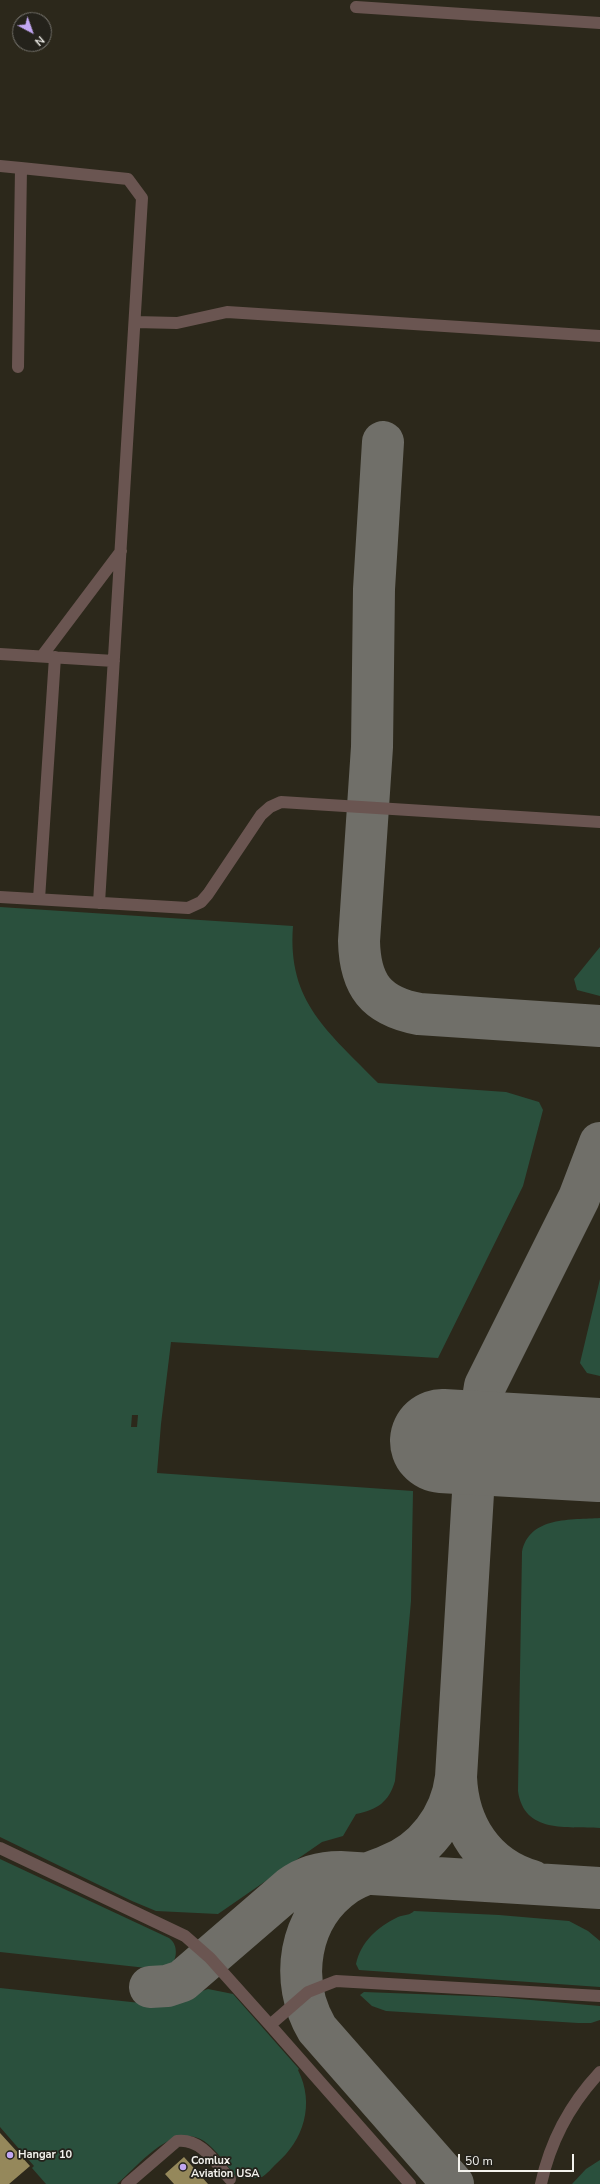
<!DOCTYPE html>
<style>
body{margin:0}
#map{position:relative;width:600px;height:2184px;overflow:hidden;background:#24221b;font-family:"Nunito Sans",sans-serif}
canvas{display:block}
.north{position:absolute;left:12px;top:12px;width:40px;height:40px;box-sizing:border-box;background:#24221b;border:1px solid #77756f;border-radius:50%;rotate:139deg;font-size:11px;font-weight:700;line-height:16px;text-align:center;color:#f3f2ed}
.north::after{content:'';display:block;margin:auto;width:14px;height:18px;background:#c2a7f2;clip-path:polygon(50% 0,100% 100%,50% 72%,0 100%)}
.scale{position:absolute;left:458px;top:2154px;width:116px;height:18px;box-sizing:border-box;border:2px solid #f3f2ed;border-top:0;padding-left:5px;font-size:12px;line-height:14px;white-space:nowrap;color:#f3f2ed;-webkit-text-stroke:3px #24221b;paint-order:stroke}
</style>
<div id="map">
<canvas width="600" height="2184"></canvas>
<div class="north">N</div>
<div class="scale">50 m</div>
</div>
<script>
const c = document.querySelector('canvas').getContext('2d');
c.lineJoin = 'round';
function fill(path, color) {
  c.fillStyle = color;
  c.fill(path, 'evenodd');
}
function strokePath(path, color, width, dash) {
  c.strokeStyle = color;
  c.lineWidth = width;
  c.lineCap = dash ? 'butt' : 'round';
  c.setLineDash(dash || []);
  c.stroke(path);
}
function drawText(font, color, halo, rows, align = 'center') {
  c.font = font + ' "Nunito Sans",sans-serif';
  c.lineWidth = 3.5;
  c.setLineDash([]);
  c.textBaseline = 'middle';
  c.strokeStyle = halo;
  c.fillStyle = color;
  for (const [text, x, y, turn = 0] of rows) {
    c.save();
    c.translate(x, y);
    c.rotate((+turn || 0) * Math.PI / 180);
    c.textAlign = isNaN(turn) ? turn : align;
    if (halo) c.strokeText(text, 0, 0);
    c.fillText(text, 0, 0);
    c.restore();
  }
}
fill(new Path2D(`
 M 0,0 L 600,0 L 600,2184 L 0,2184 ZM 20,20 L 44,20 L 44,44 L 20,44 Z`), '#2c281b');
fill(new Path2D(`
 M 0,907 L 293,926 C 287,1003 329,1032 378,1083 L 506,1092 L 539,1102 L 543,1110 L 523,1186 L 438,1358 L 171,1342 L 161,1424 L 157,1473 L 413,1491 L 411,1601 L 395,1781 C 389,1802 377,1810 356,1814 L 343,1836 L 322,1842 L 218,1914 L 156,1911 L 132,1901 L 0,1837 ZM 132,1415 L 138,1415 L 137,1427 L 131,1427 Z
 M 600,947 L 600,996 L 577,990 L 574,979 Z
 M 600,1279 L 600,1376 L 587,1373 L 580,1363 Z
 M 600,1518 L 600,1828 C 567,1826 524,1834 518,1791 L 522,1552 C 529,1516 572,1520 600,1518 Z
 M 0,1859 L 169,1938 C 179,1945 178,1962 167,1968 L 156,1969 L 0,1952 Z
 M 414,1911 L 499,1915 L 569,1921 L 588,1931 L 600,1941 L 600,1987 L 359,1970 L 356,1964 C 361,1942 377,1927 398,1917 C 403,1915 411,1915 414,1911 Z
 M 0,1988 L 150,2004 L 171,2002 L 208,1989 L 233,1994 L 299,2069 L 298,2070 C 315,2104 304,2140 276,2164 C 272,2168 267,2174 262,2177 C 256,2179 244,2178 237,2178 C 227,2166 217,2150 204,2141 C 173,2121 139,2165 117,2184 L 46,2184 L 32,2168 L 34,2166 L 0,2127 Z
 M 364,1992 L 497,1997 L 600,2006 L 600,2020 L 591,2023 L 578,2023 L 386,2011 L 372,2006 L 360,1995 Z
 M 600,2160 L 600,2184 L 572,2184 L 586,2169 Z`), '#2a503d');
strokePath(new Path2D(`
 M 383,442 L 374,589 L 372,747 L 359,941 C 360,985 376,1006 419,1014 L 600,1026
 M 456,1777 C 458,1826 484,1867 532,1881
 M 150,1987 L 167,1986 L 182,1981 L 291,1887 C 306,1876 321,1872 340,1872 L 600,1888
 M 453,2184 L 317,2029 C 289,1981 298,1917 346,1884 C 359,1875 373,1872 387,1866 C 425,1852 451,1817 456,1777 L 476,1443 L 485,1386 L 579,1198 L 600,1143`), '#706f69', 42);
strokePath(new Path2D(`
 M 442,1441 L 600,1450`), '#706f69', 104);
fill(new Path2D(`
 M 0,2133 L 30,2166 L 9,2184 L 0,2184 Z
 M 184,2157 L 208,2184 L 174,2184 L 165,2174 Z`), '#95885b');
strokePath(new Path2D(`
 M 356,7 L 600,23
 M 0,166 L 21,168
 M 135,322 L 177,323 L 227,312 L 600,336
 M 18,367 L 21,168 L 128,179 L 142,198 L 99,903
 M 0,654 L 114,661
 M 42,656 L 121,551
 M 0,897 L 188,908 L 201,902 L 208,894 L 261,815 L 270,807 L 281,802 L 600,822
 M 39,899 L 55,657
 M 0,1848 L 185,1936 L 210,1958 L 270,2025 L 308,1992 L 336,1981 L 600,1996
 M 270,2025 L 410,2184
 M 127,2184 L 177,2141 C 201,2138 215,2162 230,2179
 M 541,2184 C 550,2142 571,2103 600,2072`), '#6a5551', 12);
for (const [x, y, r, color] of [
 [10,2155,4,"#c2a7f2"],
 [183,2167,4,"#c2a7f2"]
]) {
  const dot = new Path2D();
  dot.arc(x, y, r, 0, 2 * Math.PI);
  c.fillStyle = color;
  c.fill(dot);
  strokePath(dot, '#24221b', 1.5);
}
drawText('bold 11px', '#f3f2ed', '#24221b', [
 ["Hangar 10",18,2155],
 ["Comlux",191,2161],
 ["Aviation USA",191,2174]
], 'left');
</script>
